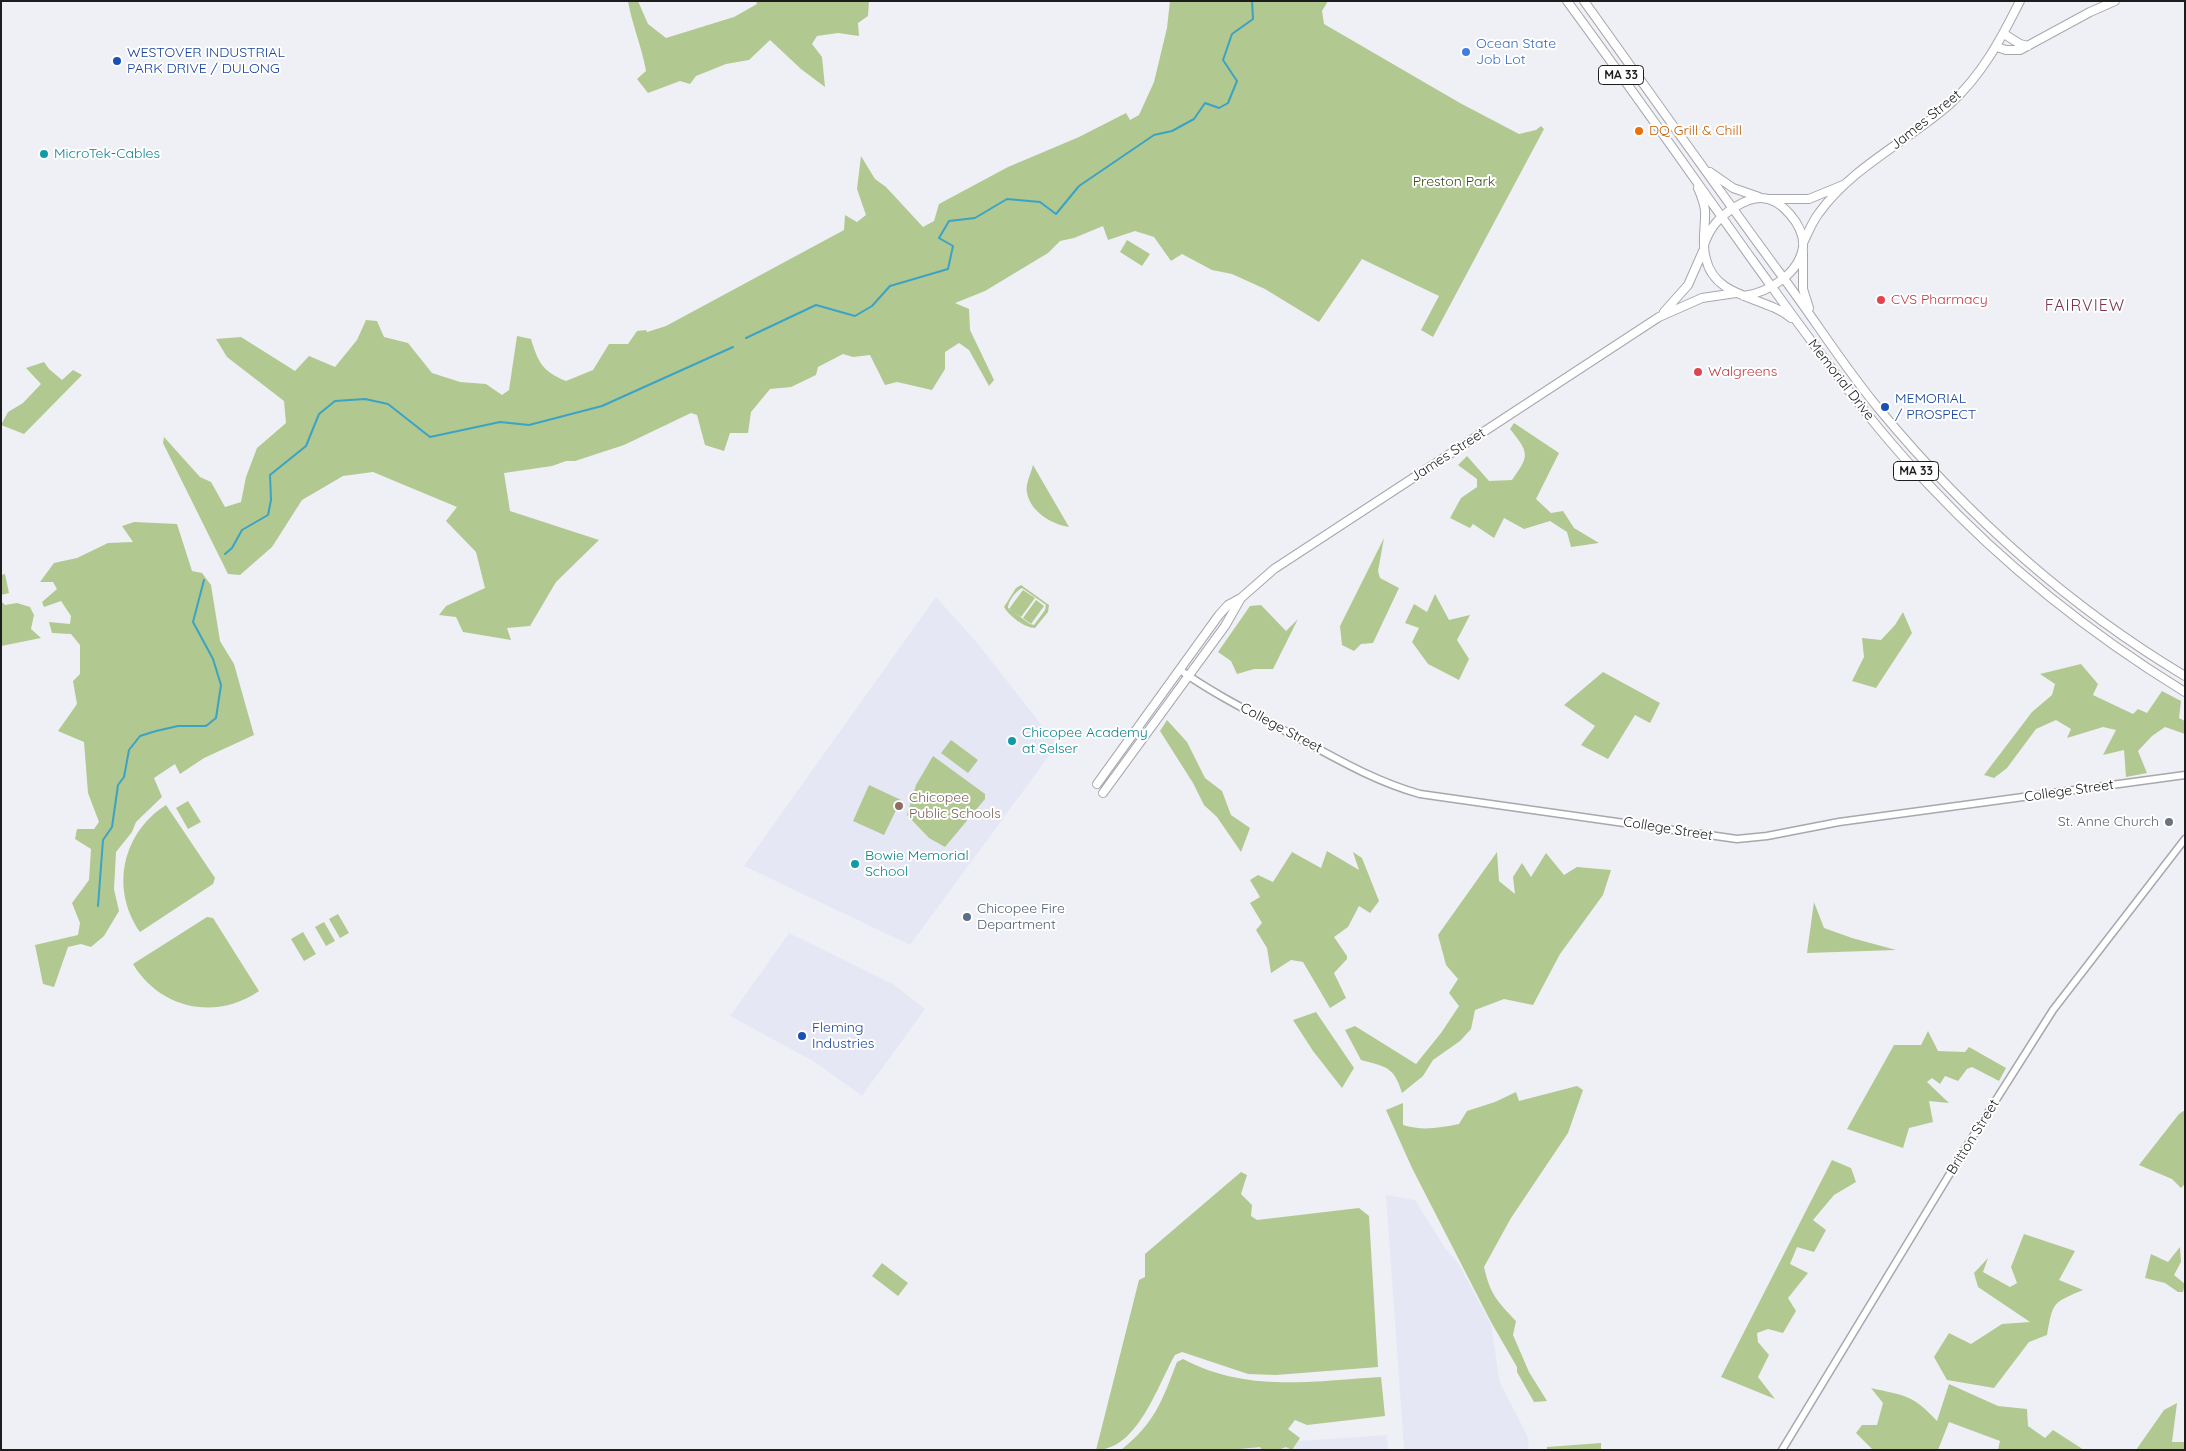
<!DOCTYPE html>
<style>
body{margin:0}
#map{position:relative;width:2186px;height:1451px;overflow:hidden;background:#eff0f6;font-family:Quicksand,sans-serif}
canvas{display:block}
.frame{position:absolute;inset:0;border:2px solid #1d1d20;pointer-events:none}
</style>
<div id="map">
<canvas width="2186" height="1451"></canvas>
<div class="frame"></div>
</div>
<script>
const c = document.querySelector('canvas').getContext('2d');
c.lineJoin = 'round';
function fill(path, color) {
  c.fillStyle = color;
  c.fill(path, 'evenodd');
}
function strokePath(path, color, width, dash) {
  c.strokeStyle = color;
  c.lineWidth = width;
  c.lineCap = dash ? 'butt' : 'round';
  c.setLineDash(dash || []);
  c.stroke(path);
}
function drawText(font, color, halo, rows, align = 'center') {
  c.font = font + ' Quicksand,sans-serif';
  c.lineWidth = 4;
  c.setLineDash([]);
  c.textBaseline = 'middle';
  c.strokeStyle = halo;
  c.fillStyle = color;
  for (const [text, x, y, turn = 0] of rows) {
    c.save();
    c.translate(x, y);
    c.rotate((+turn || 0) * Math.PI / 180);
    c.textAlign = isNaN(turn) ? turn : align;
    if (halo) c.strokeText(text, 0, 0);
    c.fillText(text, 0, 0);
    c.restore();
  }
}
fill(new Path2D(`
 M 936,597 L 979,645 L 1057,745 L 910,945 L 744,866 Z
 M 789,933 L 893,984 L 925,1009 L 862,1096 L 813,1061 L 730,1016 Z
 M 1386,1195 L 1415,1200 L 1445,1248 L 1460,1266 L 1491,1325 L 1500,1383 L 1528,1437 L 1529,1450 L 1404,1450 Z
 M 1387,1435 L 1388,1450 L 1222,1450 L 1222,1446 Z`), '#e5e7f5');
fill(new Path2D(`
 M 628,1 L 638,1 L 648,24 L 666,38 L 734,17 L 757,4 L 756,1 L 869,1 L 868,16 L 858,23 L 859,36 L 838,33 L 817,36 L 812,44 L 822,57 L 825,87 L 801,69 L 770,40 L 749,60 L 726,64 L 696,76 L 690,84 L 680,81 L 648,93 L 637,79 L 646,71 C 642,47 632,25 628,1 Z
 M 1170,1 L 1328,1 L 1322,11 L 1324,24 L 1460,103 L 1519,134 L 1536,130 L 1541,126 L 1544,129 L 1433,337 L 1421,330 L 1439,296 L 1362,259 L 1319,322 L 1265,289 L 1232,274 L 1212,270 L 1182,254 L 1171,261 L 1154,237 L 1135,231 L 1108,240 L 1103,226 L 1074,238 L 1060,241 L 1048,253 L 985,291 L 955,303 L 969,309 L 970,330 L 994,380 L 989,386 L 969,350 L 959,343 L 945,352 L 945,369 L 932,390 L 897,382 L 885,385 L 870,355 L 853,357 L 843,354 L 818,367 L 816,375 L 791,387 L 770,389 L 751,412 L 748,433 L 730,433 L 724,451 L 705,445 L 697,415 L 691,413 L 624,445 L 575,461 L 566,461 L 552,466 L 504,473 L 510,511 L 599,540 L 556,582 L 530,626 L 507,628 L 511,640 L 463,632 L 456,617 L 439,615 L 446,606 L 485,588 L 476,552 L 446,521 L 457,507 L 373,472 L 343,476 L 302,500 L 272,547 L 240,575 L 228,574 L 163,443 L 164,437 L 200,477 L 211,482 L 225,507 L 241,502 L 246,477 L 257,448 L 286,423 L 284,401 L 227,357 L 216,339 L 241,337 L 295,371 L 309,356 L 335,367 L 357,340 L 366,320 L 377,321 L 384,337 L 408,343 L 432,373 L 460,382 L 486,384 L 502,395 L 509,390 L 517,336 L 531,339 C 538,362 542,371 566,381 L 593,370 L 609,344 L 628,344 L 637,331 L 646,330 L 647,332 L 666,326 L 844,230 L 845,215 L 857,222 L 866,215 L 857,189 L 861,156 L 875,179 L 886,187 L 923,227 L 934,221 L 939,204 L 1008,167 L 1079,137 L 1126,113 L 1130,120 L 1139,115 L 1154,82 L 1167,28 Z
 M 1127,240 L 1150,254 L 1142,266 L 1120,252 Z
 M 44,362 L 49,369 L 62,380 L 73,370 L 82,375 L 24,434 L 1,425 L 8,412 L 23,403 L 41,384 L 26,368 Z
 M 1514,423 L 1559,453 L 1536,499 L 1551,513 L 1563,511 L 1574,528 L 1599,543 L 1571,547 L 1567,532 L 1550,521 L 1524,529 L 1504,518 L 1494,538 L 1473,524 L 1470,528 L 1450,518 L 1461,498 L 1477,487 L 1477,479 L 1458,465 L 1467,456 L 1489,481 L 1512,480 C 1530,455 1529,453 1510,429 Z
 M 1033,465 L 1069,527 C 1051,524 1031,512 1027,493 C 1025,485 1031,473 1033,465 Z
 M 134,522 L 177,524 L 192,571 L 202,573 L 211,585 L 220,641 L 234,664 L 254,735 L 204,758 L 180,774 L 175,764 L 154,778 L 162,797 L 136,822 L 132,832 L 116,852 L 114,889 L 119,911 L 104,936 L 91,947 L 81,944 L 68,947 L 54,987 L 43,984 L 35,945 L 78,935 L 80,923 L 72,903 L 89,880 L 91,849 L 75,839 L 77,829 L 94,829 L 99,822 L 88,793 L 84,742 L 58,731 L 77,704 L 73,681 L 80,674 L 80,645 L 71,634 L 52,633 L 49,622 L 70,624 L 71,616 L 61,601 L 44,607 L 42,602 L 57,589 L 53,582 L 40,582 L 54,563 L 77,558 L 108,543 L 133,542 L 122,526 Z
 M 1384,538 L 1378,571 L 1380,578 L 1399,588 L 1373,643 L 1361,644 L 1354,651 L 1342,645 L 1340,626 Z
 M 5,574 L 9,593 L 1,595 L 1,575 Z
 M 1021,585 L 1049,605 L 1048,612 L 1035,628 C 1025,628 1009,616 1004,607 L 1016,588 ZM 1022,588 L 1046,605 L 1045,610 L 1034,625 L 1030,624 L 1008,608 C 1008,601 1016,591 1022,588 Z
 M 1023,590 L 1035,598 L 1021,617 L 1009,609 Z
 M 1435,594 L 1449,620 L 1470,615 L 1457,640 L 1469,659 L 1459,680 L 1428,664 L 1412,642 L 1419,628 L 1405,623 L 1414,604 L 1427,612 Z
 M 1036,600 L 1044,606 L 1031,624 L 1023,618 Z
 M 1,601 L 5,605 L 17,603 L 30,607 L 34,615 L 31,629 L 41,638 L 1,646 Z
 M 1261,605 L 1286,631 L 1298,619 L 1273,669 L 1254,669 L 1237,674 L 1231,661 L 1218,652 L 1250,606 Z
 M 1903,612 L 1912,633 L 1876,688 L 1852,681 L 1864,657 L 1862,638 L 1881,640 L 1895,625 Z
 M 2081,664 L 2098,684 L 2093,695 L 2133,714 L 2138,709 L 2147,713 L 2162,691 L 2181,701 L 2179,718 L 2185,721 L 2185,734 L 2165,727 L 2152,736 L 2138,751 L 2147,773 L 2126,777 L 2124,750 L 2103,755 L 2116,730 L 2103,727 L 2067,738 L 2071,729 L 2056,720 L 2036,729 L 2007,768 L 1994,778 L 1984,775 L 2032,712 L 2052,695 L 2055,684 L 2040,674 Z
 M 1603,672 L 1660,703 L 1650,723 L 1635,715 L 1608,759 L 1581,745 L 1595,726 L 1564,705 Z
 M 1167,720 L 1187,742 L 1205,778 L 1222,791 L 1231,815 L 1250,828 L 1241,852 L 1217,817 L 1204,805 L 1193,783 L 1160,731 Z
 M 951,740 L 978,760 L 968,773 L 941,753 Z
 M 933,756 L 985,794 L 985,799 L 945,847 L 929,838 L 907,815 L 916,785 Z
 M 869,785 L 901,800 L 884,835 L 853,821 Z
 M 188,801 L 201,822 L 188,829 L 176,808 Z
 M 166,805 L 215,878 L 213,884 L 140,932 C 110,889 122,833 166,805 Z
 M 1327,851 L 1359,870 L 1353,852 L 1362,858 L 1379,901 L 1370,913 L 1359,906 L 1348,927 L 1334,937 L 1347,956 L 1347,959 L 1334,973 L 1346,998 L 1330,1008 L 1303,962 L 1291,960 L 1271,973 L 1267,948 L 1256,930 L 1262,923 L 1250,903 L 1260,897 L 1250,880 L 1258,875 L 1273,882 L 1292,852 L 1321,868 Z
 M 1497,852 L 1499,881 L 1515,894 L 1513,877 L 1522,863 L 1531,877 L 1546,853 L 1564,875 L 1577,867 L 1611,870 L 1603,895 L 1560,954 L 1533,1005 L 1504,999 L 1475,1010 L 1471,1029 L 1460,1041 L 1433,1060 L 1423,1076 L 1402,1093 C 1394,1066 1386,1067 1361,1060 L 1345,1030 L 1355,1026 L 1416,1064 L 1441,1033 L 1459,1006 L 1449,993 L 1458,979 L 1446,965 L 1438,935 Z
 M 1814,902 L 1824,928 L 1852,938 L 1896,950 L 1807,953 Z
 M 338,914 L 349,933 L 340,938 L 329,919 Z
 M 207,917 L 213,918 L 259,991 C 216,1021 160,1009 133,964 Z
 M 324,922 L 335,941 L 326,946 L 315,927 Z
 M 303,932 L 316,954 L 304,961 L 291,939 Z
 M 1316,1012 L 1354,1068 L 1342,1088 L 1313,1051 L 1293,1020 Z
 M 1928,1031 L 1938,1051 L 1965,1052 L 1969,1047 L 2006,1068 L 1999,1081 L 1972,1067 L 1967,1069 L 1958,1081 L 1945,1076 L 1940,1084 L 1932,1078 L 1927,1082 L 1949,1103 L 1929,1101 L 1933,1122 L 1909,1128 L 1903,1148 L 1847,1129 L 1894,1045 L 1921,1045 Z
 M 1577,1086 L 1583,1090 L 1568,1133 L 1511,1218 L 1484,1267 C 1490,1294 1497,1301 1516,1321 L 1513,1335 L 1529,1372 L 1547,1401 L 1534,1402 L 1517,1372 L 1517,1367 L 1491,1322 L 1412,1168 L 1386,1110 L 1403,1103 L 1403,1125 C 1422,1131 1439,1128 1459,1124 L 1467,1111 L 1495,1102 L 1516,1092 L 1519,1101 Z
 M 2185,1110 L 2185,1184 L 2181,1188 L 2172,1179 L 2139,1165 L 2179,1114 Z
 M 1832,1160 L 1851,1168 L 1856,1182 L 1834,1195 L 1813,1220 L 1826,1230 L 1814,1252 L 1797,1247 L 1790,1264 L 1808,1273 L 1788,1298 L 1796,1311 L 1783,1333 L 1768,1329 L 1757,1333 L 1758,1342 L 1769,1355 L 1758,1377 L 1775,1399 L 1721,1377 Z
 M 1241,1172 L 1247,1175 L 1241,1194 L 1252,1205 L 1251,1216 L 1257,1220 L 1359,1208 L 1369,1216 L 1378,1367 L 1276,1375 L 1248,1374 L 1182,1352 L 1175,1355 C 1158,1384 1138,1450 1096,1450 L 1139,1280 L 1145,1277 L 1145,1254 Z
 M 2024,1234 L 2075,1251 L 2059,1280 L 2083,1290 C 2052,1303 2053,1302 2047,1335 L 2029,1342 L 1994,1388 L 1947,1380 L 1934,1357 L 1949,1333 L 1971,1344 L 2002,1324 L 2030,1322 L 1978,1287 L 1974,1273 L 1988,1258 L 1983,1272 L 2010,1287 L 2017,1283 L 2011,1267 Z
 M 2180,1247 L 2181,1262 L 2174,1275 L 2185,1284 L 2183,1292 L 2178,1292 L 2165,1283 L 2145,1278 L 2151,1254 L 2168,1262 Z
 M 882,1263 L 908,1283 L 898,1296 L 872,1276 Z
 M 1183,1359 C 1247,1393 1313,1381 1381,1377 L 1385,1416 L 1307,1425 L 1295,1420 L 1288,1429 L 1300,1438 L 1292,1450 L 1286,1447 L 1278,1450 L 1262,1450 L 1260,1447 L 1229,1450 L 1121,1450 C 1155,1423 1162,1401 1177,1362 Z
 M 1949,1384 L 1998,1406 L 2027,1409 L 2028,1426 L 2045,1438 L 2053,1430 L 2084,1450 L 1998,1450 L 2000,1441 L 1949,1422 L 1938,1450 L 1873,1450 L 1856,1433 L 1862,1425 L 1877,1425 L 1883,1403 L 1871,1388 C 1905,1396 1912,1394 1937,1421 Z
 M 2177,1403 L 2172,1442 L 2185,1442 L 2185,1450 L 2136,1450 L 2164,1410 Z
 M 1601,1443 L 1601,1450 L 1547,1450 L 1547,1447 Z`), '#b1c891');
strokePath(new Path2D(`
 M 746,338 L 816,305 L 855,316 L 872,306 L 890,286 L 948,269 L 953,246 L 939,238 L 949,221 L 975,218 L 1007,199 L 1040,202 L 1056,214 L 1079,186 L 1154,135 L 1172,131 L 1194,119 L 1205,103 L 1219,108 L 1228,103 L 1237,81 L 1223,60 L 1232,34 L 1253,19 L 1252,1
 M 225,554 L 232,548 L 242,530 L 268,515 L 271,500 L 270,475 L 306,446 L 319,414 L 335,401 L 365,399 L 388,404 L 430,437 L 500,422 L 529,425 L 602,406 L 733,347
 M 98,906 L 103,840 L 112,827 L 118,785 L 124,777 L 129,750 L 140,736 L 156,731 L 178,726 L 206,726 L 216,718 L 221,685 L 213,659 L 193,622 L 204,580`), '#3ba3c3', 2);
const minor = new Path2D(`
 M 1180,670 C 1214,694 1252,713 1289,733 C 1332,756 1373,781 1420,794 L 1737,839 L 1767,836 L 1839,822 L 2185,775
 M 1782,1450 L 1963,1152 L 2053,1010 L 2185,839`);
const major = new Path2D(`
 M 1567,1 C 1631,88 1693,177 1756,265 C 1811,341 1865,418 1930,486 C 2005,566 2092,635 2185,692
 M 1584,1 C 1650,93 1715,185 1782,276 C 1815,320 1844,367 1879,409 C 1966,514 2068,606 2185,676
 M 2004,34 L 2020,44 L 2028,46
 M 1997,47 L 2006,50 L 2020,50 L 2090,12 L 2115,1
 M 1710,172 L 1733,188 L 1759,197
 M 1698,188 C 1701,195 1704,202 1705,210 C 1706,226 1701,243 1706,259 C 1715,299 1765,296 1791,318
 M 1770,199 L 1809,199 L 1843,185
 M 1803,243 C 1808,233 1812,222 1819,213 C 1852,167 1908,141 1950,104 C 1982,75 2001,39 2020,1
 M 1704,245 C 1710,227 1719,217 1735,207 C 1743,202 1751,198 1761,198 C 1781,198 1805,226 1803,247 C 1799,274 1769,292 1744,296
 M 1803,251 L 1803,289 L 1809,308
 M 1664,312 L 1688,285 L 1703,251
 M 1097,784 L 1219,615 L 1228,605 L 1241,598 L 1274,569 L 1659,317 L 1702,298 L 1736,293
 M 1103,793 L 1225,626 L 1241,598`);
strokePath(minor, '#a7a8ae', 9);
strokePath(major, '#a7a8ae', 10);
strokePath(minor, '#fff', 6);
strokePath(major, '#fff', 8);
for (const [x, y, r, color] of [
 [1466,52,5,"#3f7fe0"],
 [117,61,5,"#1a4fb4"],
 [1639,131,5,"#e8710a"],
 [44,154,5,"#0f9aa8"],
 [1881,300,5,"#e0444e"],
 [1698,372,5,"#e0444e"],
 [1885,407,5,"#1a4fb4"],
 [1012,741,5,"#0f9aa8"],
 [899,806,5,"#8d6e63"],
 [2169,822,5,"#6b7280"],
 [855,864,5,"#0f9aa8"],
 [967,917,5,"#5c6f8a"],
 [802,1036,5,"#1a4fb4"]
]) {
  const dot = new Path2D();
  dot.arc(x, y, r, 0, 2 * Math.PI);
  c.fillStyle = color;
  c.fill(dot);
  strokePath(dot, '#fff', 2);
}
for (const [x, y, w] of [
 [1621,75,45],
 [1916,471,45]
]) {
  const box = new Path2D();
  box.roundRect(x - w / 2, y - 9.5, w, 19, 4);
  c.fillStyle = '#fff';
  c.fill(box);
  strokePath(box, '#1d1d20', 1);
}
drawText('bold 12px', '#1d1d20', null, [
 ["MA 33",1621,75],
 ["MA 33",1916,471]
]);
drawText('14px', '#366cbe', '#fff', [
 ["Ocean State",1476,44],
 ["Job Lot",1476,60]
], 'left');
drawText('14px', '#164399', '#fff', [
 ["WESTOVER INDUSTRIAL",127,53],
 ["PARK DRIVE / DULONG",127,69],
 ["MEMORIAL",1895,399],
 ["/ PROSPECT",1895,415],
 ["Fleming",812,1028],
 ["Industries",812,1044]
], 'left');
drawText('14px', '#1d1d20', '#fff', [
 ["James Street",1926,120,-39],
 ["Memorial Drive",1841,380,52],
 ["James Street",1448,455,-33],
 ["College Street",1281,728,28],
 ["College Street",2069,791,-8],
 ["College Street",1668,829,9],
 ["Britton Street",1973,1137,-58]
]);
drawText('14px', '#c56008', '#fff', [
 ["DQ Grill & Chill",1649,131]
], 'left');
drawText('14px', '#0d838f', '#fff', [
 ["MicroTek-Cables",54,154],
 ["Chicopee Academy",1022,733],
 ["at Selser",1022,749],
 ["Bowie Memorial",865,856],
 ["School",865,872]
], 'left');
drawText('14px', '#394c17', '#fff', [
 ["Preston Park",1454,182]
]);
drawText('14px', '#be3a42', '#fff', [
 ["CVS Pharmacy",1891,300],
 ["Walgreens",1708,372]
], 'left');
drawText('14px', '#785e54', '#fff', [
 ["Chicopee",909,798],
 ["Public Schools",909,814]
], 'left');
drawText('14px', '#5b616d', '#fff', [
 ["St. Anne Church",2159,822]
], 'right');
drawText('14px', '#4e5e75', '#fff', [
 ["Chicopee Fire",977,909],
 ["Department",977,925]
], 'left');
c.letterSpacing = '1px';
drawText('16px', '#7c374f', '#fff', [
 ["FAIRVIEW",2085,306]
]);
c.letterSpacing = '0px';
</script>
